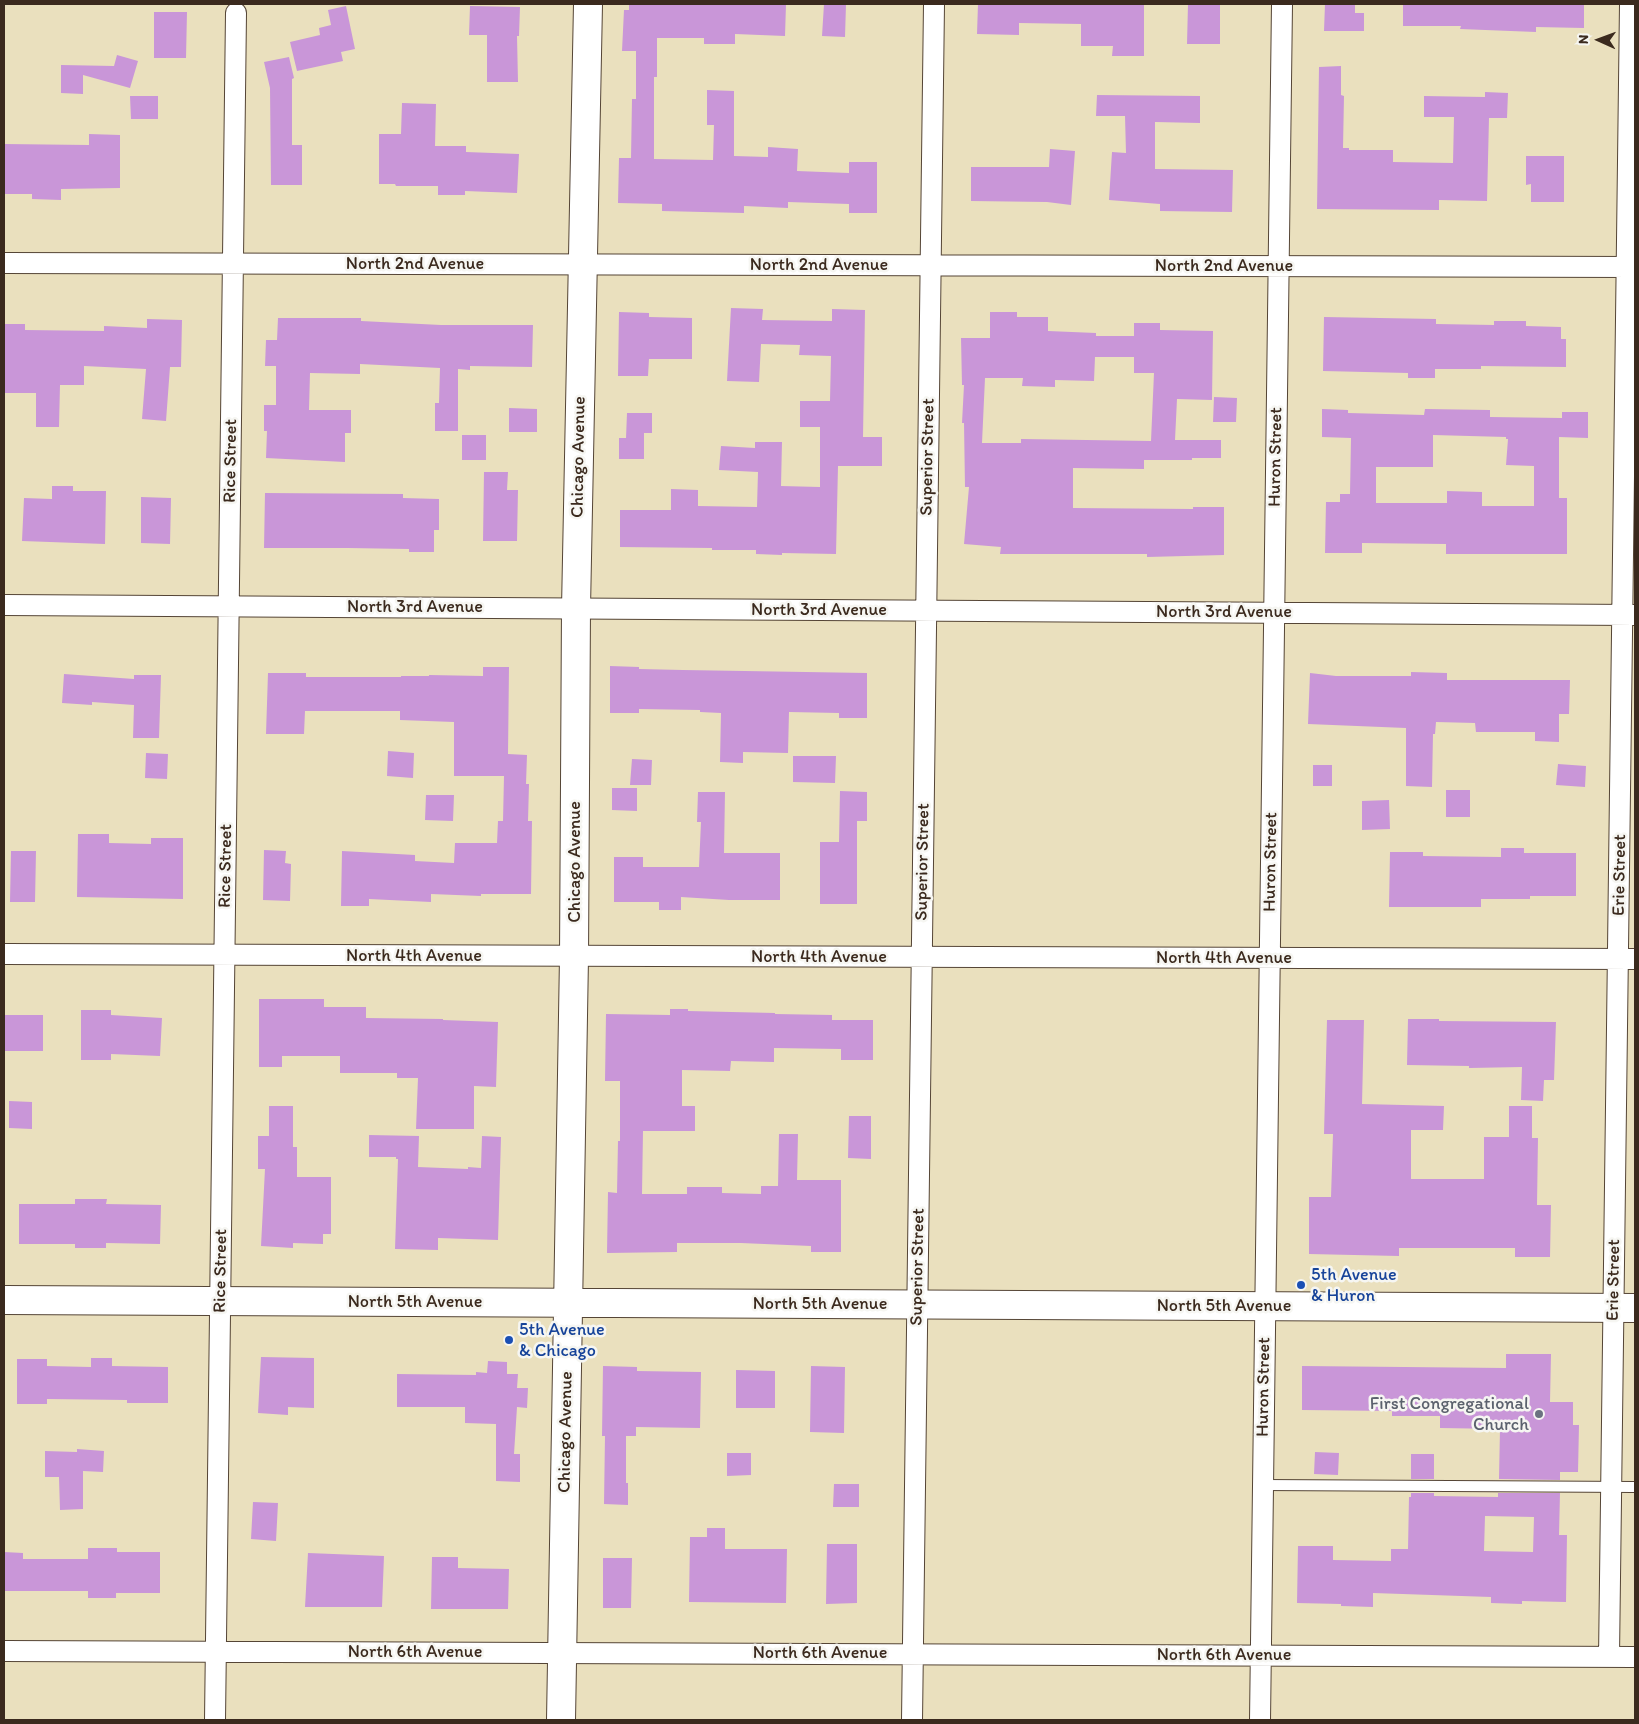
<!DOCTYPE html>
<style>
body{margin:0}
#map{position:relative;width:1639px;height:1724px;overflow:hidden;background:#eae0be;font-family:Itim,sans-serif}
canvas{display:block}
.frame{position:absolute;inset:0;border:5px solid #3b2a1e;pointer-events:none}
.north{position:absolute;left:1574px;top:15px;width:50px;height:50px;-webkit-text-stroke:4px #f6f6f2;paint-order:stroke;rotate:272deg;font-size:14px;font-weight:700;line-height:20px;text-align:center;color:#3b2a1e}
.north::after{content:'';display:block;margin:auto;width:18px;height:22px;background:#3b2a1e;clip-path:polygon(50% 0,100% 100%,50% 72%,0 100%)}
</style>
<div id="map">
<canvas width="1639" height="1724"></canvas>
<div class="frame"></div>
<div class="north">N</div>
</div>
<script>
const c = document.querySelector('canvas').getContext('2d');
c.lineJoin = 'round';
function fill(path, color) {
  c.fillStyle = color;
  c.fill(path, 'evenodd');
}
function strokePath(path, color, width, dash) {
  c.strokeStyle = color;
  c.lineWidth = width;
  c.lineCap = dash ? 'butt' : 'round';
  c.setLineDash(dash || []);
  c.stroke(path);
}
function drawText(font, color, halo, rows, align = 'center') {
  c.font = font + ' Itim,sans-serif';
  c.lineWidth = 5;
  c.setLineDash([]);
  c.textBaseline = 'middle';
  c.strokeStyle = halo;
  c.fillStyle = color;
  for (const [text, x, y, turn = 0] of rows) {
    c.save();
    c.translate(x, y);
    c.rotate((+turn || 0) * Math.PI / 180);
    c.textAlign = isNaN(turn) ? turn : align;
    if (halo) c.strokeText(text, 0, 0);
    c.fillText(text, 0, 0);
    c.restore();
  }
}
fill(new Path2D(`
 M 629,4 L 786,4 L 785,36 L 735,34 L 735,44 L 704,44 L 704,38 L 657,38 L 657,77 L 654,77 L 654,159 L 713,160 L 714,125 L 707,125 L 707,90 L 734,91 L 734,156 L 768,157 L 768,147 L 798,149 L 797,171 L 849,173 L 849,162 L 877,162 L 877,213 L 849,213 L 849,204 L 788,202 L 788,208 L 744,206 L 744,213 L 662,211 L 662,204 L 618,203 L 619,158 L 631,158 L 632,99 L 636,99 L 636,51 L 622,51 L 624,10 L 629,10 Z
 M 824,4 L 846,4 L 845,37 L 822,36 Z
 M 978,4 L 1144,4 L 1144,56 L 1112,56 L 1113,46 L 1081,46 L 1081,24 L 1019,23 L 1019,35 L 977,34 Z
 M 1188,4 L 1220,4 L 1220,44 L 1187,44 Z
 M 1325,4 L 1355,4 L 1355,13 L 1364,13 L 1364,31 L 1324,31 Z
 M 1403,4 L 1584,4 L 1584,28 L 1536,27 L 1536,32 L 1460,29 L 1461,26 L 1403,26 Z
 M 346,6 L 355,49 L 341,52 L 343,61 L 297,71 L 290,42 L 320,35 L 319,28 L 331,25 L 328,10 Z
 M 470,6 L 520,7 L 519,36 L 517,36 L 518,82 L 487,82 L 487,35 L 469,35 Z
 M 154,12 L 187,12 L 186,58 L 154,58 Z
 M 117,55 L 138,61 L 130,88 L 83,75 L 83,94 L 61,93 L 61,65 L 114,66 Z
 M 289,57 L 294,78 L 292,79 L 292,145 L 302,145 L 302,185 L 271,185 L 270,88 L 264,62 Z
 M 1341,66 L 1341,95 L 1344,96 L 1343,148 L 1349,148 L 1349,150 L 1393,150 L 1393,162 L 1453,163 L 1454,117 L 1424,117 L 1424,96 L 1485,97 L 1485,92 L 1508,93 L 1507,118 L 1489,118 L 1487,201 L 1439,200 L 1439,210 L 1317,209 L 1319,67 Z
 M 1097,95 L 1200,96 L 1200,123 L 1155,122 L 1155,169 L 1233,170 L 1232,212 L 1160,211 L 1160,204 L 1109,200 L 1112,152 L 1126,153 L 1125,116 L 1096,116 Z
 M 130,96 L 158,96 L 158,119 L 131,119 Z
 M 402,103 L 436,104 L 435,146 L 466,146 L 466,152 L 519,154 L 517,193 L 465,191 L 465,195 L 438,195 L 438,186 L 396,186 L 395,184 L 379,184 L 379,134 L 401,134 Z
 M 89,134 L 120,135 L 120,188 L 61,189 L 61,200 L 32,199 L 32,194 L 4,194 L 4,144 L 89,145 Z
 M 1050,149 L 1075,151 L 1071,205 L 1047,202 L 971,201 L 971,167 L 1049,167 Z
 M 1526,156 L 1564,156 L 1564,202 L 1531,202 L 1531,184 L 1526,185 Z
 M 731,308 L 763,309 L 762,320 L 832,321 L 832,309 L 865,310 L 863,437 L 882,437 L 882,466 L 838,466 L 836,554 L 782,553 L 782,555 L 756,554 L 756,550 L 712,550 L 712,548 L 620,547 L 620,510 L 671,510 L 671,489 L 698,490 L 698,506 L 757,507 L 758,472 L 719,470 L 721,446 L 755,448 L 755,442 L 782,442 L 781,486 L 820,487 L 820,427 L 800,427 L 800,401 L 830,401 L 831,356 L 799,355 L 800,345 L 761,344 L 759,382 L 727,381 Z
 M 619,312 L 649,313 L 649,317 L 692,318 L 692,359 L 649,359 L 648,376 L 618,376 Z
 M 990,312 L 1017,312 L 1017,317 L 1048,317 L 1048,331 L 1096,333 L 1096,336 L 1134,336 L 1134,323 L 1160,323 L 1160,330 L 1213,331 L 1212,400 L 1177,399 L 1175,440 L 1221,440 L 1221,458 L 1192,458 L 1192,460 L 1144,460 L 1144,469 L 1073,468 L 1073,508 L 1193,509 L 1193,507 L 1224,507 L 1224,555 L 1147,557 L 1147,554 L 1000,554 L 1001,547 L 964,544 L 969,487 L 965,487 L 964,423 L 962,423 L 964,385 L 962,385 L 961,338 L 990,338 ZM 1095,357 L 1134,357 L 1134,373 L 1154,373 L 1151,441 L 1021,439 L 1021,443 L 982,443 L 985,378 L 1023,378 L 1022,386 L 1055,387 L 1055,380 L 1094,381 Z
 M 1324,317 L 1436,319 L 1436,324 L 1494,325 L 1494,321 L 1526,321 L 1526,326 L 1561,327 L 1561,339 L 1566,339 L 1566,367 L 1481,366 L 1481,369 L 1435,369 L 1435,378 L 1408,378 L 1408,373 L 1323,371 Z
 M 278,318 L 361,318 L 361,321 L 441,325 L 533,325 L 532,367 L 470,366 L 470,370 L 458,369 L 458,431 L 435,431 L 435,403 L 439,403 L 440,368 L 360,364 L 360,374 L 310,373 L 309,410 L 351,410 L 351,433 L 345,433 L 345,462 L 266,458 L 267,431 L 264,431 L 264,405 L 276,405 L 276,366 L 265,366 L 266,340 L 277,340 Z
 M 147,319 L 182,320 L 181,367 L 170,367 L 166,421 L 142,419 L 146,369 L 84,366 L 84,385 L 60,385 L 59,427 L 36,427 L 36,393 L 4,393 L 4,324 L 25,324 L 25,330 L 104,331 L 104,326 L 147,328 Z
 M 1214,397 L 1237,398 L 1236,422 L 1213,422 Z
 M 509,408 L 537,409 L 537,432 L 509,432 Z
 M 1322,409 L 1348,410 L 1348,413 L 1424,415 L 1425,409 L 1490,410 L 1490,417 L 1562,418 L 1562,412 L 1588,412 L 1588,438 L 1559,437 L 1559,498 L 1567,498 L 1567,554 L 1446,554 L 1446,544 L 1362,543 L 1362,553 L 1325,553 L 1326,502 L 1340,502 L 1340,494 L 1350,494 L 1351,438 L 1322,437 ZM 1433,435 L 1506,437 L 1506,439 L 1508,439 L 1506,465 L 1534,466 L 1534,506 L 1482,506 L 1482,492 L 1447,491 L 1447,503 L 1376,503 L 1376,467 L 1433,467 Z
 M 627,413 L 652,413 L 652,433 L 644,433 L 644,459 L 619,459 L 619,438 L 626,438 Z
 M 462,435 L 486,435 L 486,460 L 462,460 Z
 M 484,472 L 508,472 L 507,490 L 518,490 L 517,541 L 483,541 Z
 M 52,486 L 73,486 L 73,491 L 106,491 L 105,544 L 22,541 L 24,498 L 52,499 Z
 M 265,493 L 403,494 L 403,498 L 439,499 L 439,530 L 434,530 L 434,552 L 409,552 L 409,549 L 348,548 L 264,548 Z
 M 141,497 L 171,498 L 170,544 L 141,543 Z
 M 610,666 L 639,667 L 639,669 L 683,670 L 867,673 L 867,718 L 839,718 L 839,713 L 789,712 L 788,753 L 743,752 L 743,763 L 720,762 L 721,713 L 700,712 L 700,710 L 639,709 L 639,713 L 610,713 Z
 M 483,667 L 509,667 L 508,754 L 527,755 L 526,784 L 529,784 L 528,821 L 532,821 L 531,894 L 481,894 L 481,896 L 431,894 L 431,902 L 369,899 L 369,906 L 341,906 L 342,851 L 415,855 L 415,861 L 454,863 L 455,843 L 497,843 L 498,821 L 503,821 L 504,776 L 454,776 L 454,722 L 400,720 L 400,711 L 305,711 L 304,734 L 266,734 L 268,673 L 306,673 L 306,677 L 401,677 L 401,676 L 429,676 L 429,675 L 483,676 Z
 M 1411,672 L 1447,673 L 1447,680 L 1570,680 L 1569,714 L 1559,714 L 1559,742 L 1535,741 L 1535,732 L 1476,732 L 1475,723 L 1436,722 L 1435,734 L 1433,734 L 1432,787 L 1406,786 L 1406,728 L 1308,724 L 1310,673 L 1336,676 L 1411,676 Z
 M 64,674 L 134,679 L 134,675 L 161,675 L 159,738 L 133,738 L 134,705 L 92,702 L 92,705 L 62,703 Z
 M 388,751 L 414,753 L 413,778 L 387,776 Z
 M 146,753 L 168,754 L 167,779 L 145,778 Z
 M 793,756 L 836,756 L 835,783 L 793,782 Z
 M 632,759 L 652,760 L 651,785 L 630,785 Z
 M 1558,764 L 1586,766 L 1585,787 L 1556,785 Z
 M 1313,765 L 1332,765 L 1332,786 L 1313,786 Z
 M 612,788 L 637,788 L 637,811 L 612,810 Z
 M 1446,790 L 1470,790 L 1470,817 L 1446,817 Z
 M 840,791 L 867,792 L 867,821 L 857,821 L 857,904 L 820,904 L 820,842 L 839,842 Z
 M 698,792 L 725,792 L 724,853 L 780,853 L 780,900 L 729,900 L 681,897 L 681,910 L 659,910 L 659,902 L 614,902 L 614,857 L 643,857 L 643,867 L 699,867 L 701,822 L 697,822 Z
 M 426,795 L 454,795 L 453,821 L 425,820 Z
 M 1389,800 L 1390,829 L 1362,830 L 1362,801 Z
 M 78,834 L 109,834 L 109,843 L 151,844 L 151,838 L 183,838 L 183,899 L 77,897 Z
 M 1501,848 L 1524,848 L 1524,853 L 1576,853 L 1576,896 L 1530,896 L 1530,899 L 1481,899 L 1481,907 L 1389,907 L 1390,852 L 1423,852 L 1423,856 L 1501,857 Z
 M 264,850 L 286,851 L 285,863 L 291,864 L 290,901 L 263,900 Z
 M 11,851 L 36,851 L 35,902 L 10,902 Z
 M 259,999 L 324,999 L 324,1007 L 366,1007 L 366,1018 L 443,1019 L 443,1020 L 498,1022 L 496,1087 L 474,1086 L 474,1129 L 416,1129 L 418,1078 L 397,1078 L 397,1073 L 340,1073 L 340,1056 L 282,1056 L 282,1067 L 259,1067 Z
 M 670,1009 L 688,1009 L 688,1011 L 775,1013 L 775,1014 L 832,1015 L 832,1020 L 873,1020 L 873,1060 L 841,1060 L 841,1049 L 774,1048 L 774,1062 L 731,1061 L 730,1071 L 682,1070 L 682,1106 L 695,1106 L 695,1131 L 643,1131 L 642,1194 L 687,1194 L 687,1187 L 722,1187 L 722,1193 L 761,1194 L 761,1186 L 778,1186 L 779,1134 L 798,1134 L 797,1180 L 841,1180 L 841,1252 L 811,1252 L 811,1246 L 741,1243 L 677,1243 L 677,1252 L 607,1253 L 608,1192 L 617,1193 L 618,1141 L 620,1141 L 620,1081 L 605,1081 L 606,1014 L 670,1015 Z
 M 81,1010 L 111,1010 L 111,1015 L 162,1018 L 160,1056 L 111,1054 L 111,1060 L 81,1060 Z
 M 4,1015 L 43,1015 L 43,1051 L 4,1051 Z
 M 1408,1019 L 1439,1019 L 1439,1021 L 1556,1022 L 1554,1080 L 1544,1080 L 1543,1101 L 1521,1100 L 1522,1067 L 1469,1068 L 1469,1066 L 1407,1065 Z
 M 1327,1020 L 1364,1020 L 1362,1104 L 1444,1106 L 1443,1130 L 1411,1130 L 1411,1179 L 1484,1179 L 1484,1137 L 1509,1137 L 1509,1106 L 1532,1106 L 1532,1138 L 1538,1138 L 1537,1205 L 1551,1205 L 1550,1257 L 1515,1257 L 1515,1248 L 1399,1248 L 1399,1256 L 1309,1254 L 1309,1197 L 1331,1197 L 1333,1134 L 1324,1134 Z
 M 9,1101 L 32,1102 L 32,1129 L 9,1128 Z
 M 269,1106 L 293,1106 L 293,1147 L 297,1147 L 297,1177 L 331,1177 L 331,1234 L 323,1234 L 323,1244 L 293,1243 L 293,1248 L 261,1246 L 265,1169 L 258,1169 L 258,1136 L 269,1136 Z
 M 849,1116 L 871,1116 L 871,1159 L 848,1158 Z
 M 369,1135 L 419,1136 L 418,1167 L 468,1169 L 468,1167 L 481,1168 L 482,1136 L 501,1137 L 498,1240 L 438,1238 L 438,1250 L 395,1249 L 398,1159 L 396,1159 L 396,1157 L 369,1157 Z
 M 75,1199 L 107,1199 L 106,1204 L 161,1205 L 160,1244 L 106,1243 L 106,1248 L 75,1248 L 75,1244 L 19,1244 L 19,1204 L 75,1204 Z
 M 1506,1354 L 1551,1354 L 1550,1402 L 1573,1402 L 1573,1425 L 1579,1425 L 1578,1472 L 1560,1472 L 1560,1480 L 1499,1479 L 1500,1429 L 1440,1428 L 1440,1416 L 1392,1416 L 1392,1411 L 1302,1410 L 1302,1366 L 1506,1368 Z
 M 261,1357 L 314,1358 L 314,1408 L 288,1407 L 288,1415 L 258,1413 Z
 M 91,1358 L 112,1358 L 112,1366 L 168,1367 L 168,1403 L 127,1403 L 127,1400 L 47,1399 L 47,1404 L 17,1404 L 17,1359 L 47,1359 L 47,1366 L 91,1367 Z
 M 488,1361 L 507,1362 L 507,1374 L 518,1374 L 517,1388 L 528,1388 L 527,1408 L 517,1407 L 514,1454 L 520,1454 L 520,1482 L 496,1481 L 496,1424 L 465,1423 L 465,1407 L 397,1407 L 397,1374 L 476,1375 L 476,1372 L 487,1373 Z
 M 603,1366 L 637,1367 L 637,1371 L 701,1372 L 700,1428 L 636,1427 L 636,1436 L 626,1436 L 626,1483 L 628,1483 L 628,1505 L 604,1504 L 605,1436 L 602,1436 Z
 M 811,1366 L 845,1367 L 844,1433 L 810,1432 Z
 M 736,1370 L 775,1371 L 775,1408 L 736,1408 Z
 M 77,1449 L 104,1451 L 103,1472 L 83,1471 L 83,1509 L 60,1510 L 59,1477 L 45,1477 L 45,1451 L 77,1452 Z
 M 1315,1452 L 1339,1453 L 1338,1475 L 1314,1474 Z
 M 727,1453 L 751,1453 L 751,1475 L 727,1476 Z
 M 1411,1454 L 1434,1454 L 1434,1479 L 1411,1479 Z
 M 834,1484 L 859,1484 L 859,1507 L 833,1507 Z
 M 1411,1493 L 1434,1493 L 1434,1496 L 1498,1497 L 1498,1493 L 1560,1493 L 1559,1535 L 1567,1535 L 1566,1602 L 1522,1601 L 1522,1604 L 1491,1603 L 1491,1597 L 1373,1593 L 1373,1607 L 1341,1606 L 1341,1604 L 1297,1603 L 1298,1546 L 1333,1546 L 1333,1560 L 1391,1561 L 1391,1549 L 1408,1549 L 1409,1497 L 1411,1497 ZM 1485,1516 L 1534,1517 L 1533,1552 L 1484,1551 Z
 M 253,1502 L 278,1503 L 276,1541 L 251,1539 Z
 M 707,1528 L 725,1528 L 725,1549 L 787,1549 L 786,1603 L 689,1602 L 690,1537 L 707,1537 Z
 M 827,1544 L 857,1544 L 857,1603 L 826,1604 Z
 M 88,1548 L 117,1548 L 117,1552 L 160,1552 L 160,1593 L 116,1593 L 116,1598 L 88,1598 L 88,1591 L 4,1591 L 4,1552 L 23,1553 L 23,1559 L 88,1559 Z
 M 308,1553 L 384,1556 L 382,1607 L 305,1607 Z
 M 432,1557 L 458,1557 L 458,1568 L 509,1569 L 508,1609 L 431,1609 Z
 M 603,1558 L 632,1558 L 631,1608 L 603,1608 Z`), '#c996d8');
const lane = new Path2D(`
 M 1263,1485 L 1635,1487`);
const street = new Path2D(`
 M 4,263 L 1635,267
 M 4,605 L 1635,615
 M 4,954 L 1635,959
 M 4,1651 L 1635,1657
 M 1609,1657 L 1630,4
 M 215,1720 L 236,13
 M 912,1720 L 934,4
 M 1260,1720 L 1282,4`);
const secondary = new Path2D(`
 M 4,1300 L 1635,1308
 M 561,1720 L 574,957 L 576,608 L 588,4`);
strokePath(lane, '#554536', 12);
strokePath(street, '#554536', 22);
strokePath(secondary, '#554536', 30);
strokePath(lane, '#fff', 10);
strokePath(street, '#fff', 20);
strokePath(secondary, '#fff', 28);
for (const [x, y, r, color] of [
 [1301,1285,5,"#1a4fb4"],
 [509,1340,5,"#1a4fb4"],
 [1539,1414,5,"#6b7280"]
]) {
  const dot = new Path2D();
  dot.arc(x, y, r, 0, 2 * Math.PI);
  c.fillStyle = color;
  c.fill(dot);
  strokePath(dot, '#f6f6f2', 2);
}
drawText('18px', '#3b2a1e', '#f6f6f2', [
 ["North 2nd Avenue",415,264],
 ["North 2nd Avenue",819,265],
 ["North 2nd Avenue",1224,266],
 ["Chicago Avenue",579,457,-89],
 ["Superior Street",928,457,-89],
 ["Huron Street",1276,457,-89],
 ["Rice Street",231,461,-89],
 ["North 3rd Avenue",415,607],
 ["North 3rd Avenue",819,610],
 ["North 3rd Avenue",1224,612],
 ["Chicago Avenue",575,862,-90],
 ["Superior Street",923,862,-89],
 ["Huron Street",1271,862,-89],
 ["Rice Street",226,866,-89],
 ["Erie Street",1620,875,-89],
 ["North 4th Avenue",414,956],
 ["North 4th Avenue",819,957],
 ["North 4th Avenue",1224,958],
 ["Superior Street",918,1267,-89],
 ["Rice Street",221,1271,-89],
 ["Erie Street",1614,1280,-89],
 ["North 5th Avenue",415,1302],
 ["North 5th Avenue",820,1304],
 ["North 5th Avenue",1224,1306],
 ["Huron Street",1264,1387,-89],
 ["Chicago Avenue",566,1432,-89],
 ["North 6th Avenue",415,1652],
 ["North 6th Avenue",820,1653],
 ["North 6th Avenue",1224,1655]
]);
drawText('18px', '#164399', '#f6f6f2', [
 ["5th Avenue",1311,1275],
 ["& Huron",1311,1296],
 ["5th Avenue",519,1330],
 ["& Chicago",519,1351]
], 'left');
drawText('18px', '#5b616d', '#f6f6f2', [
 ["First Congregational",1529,1404],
 ["Church",1529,1425]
], 'right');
</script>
